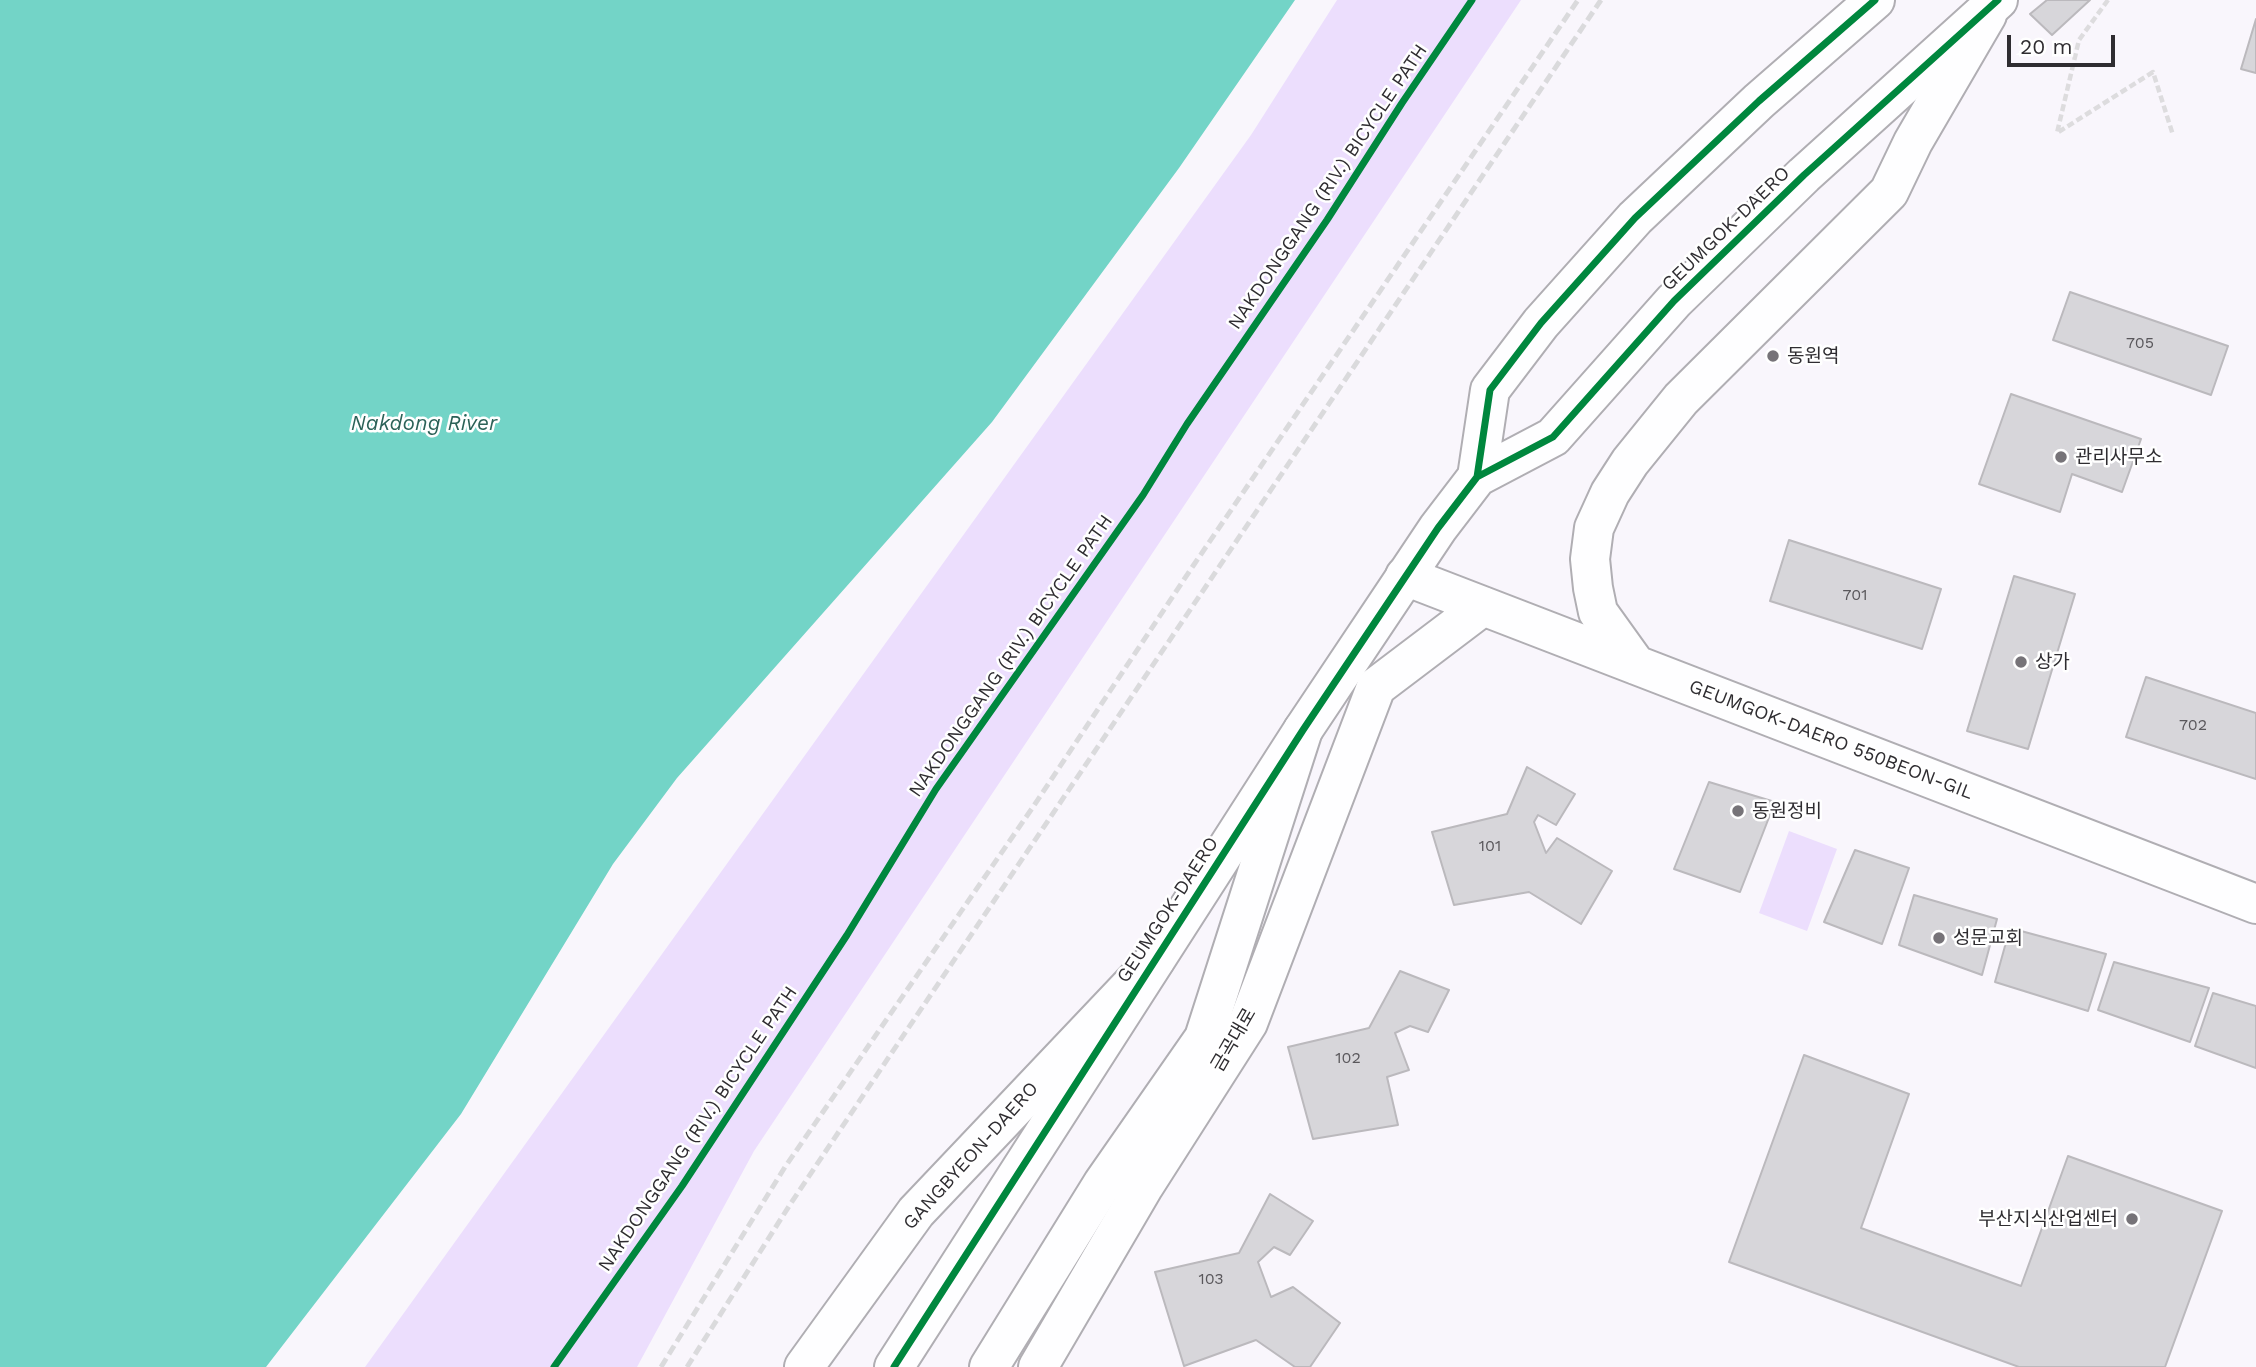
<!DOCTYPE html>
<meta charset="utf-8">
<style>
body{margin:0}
#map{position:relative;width:2256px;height:1367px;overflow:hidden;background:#f9f6fc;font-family:"Work Sans",sans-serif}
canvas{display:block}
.scale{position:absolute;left:2007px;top:35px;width:108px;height:32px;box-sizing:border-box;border:4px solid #2f2d31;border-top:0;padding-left:9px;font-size:21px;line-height:24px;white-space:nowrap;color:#2f2d31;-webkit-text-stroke:5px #fff;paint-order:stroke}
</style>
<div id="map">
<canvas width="2256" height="1367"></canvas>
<div class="scale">20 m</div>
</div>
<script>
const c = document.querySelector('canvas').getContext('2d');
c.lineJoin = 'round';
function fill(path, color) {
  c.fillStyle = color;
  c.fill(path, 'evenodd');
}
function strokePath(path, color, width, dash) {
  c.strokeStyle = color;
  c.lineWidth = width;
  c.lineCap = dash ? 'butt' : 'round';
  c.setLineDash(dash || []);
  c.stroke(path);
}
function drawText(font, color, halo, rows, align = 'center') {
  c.font = font + ' "Work Sans","Noto Sans KR",sans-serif';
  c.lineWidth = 5;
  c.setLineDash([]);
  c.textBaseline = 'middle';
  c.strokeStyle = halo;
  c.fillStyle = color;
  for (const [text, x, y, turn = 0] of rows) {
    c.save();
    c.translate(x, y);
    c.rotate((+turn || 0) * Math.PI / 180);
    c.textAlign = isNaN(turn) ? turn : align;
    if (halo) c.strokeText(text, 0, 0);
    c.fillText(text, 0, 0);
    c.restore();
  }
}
fill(new Path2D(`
 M 1337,0 L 1521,0 L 754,1151 L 637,1367 L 365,1367 L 1251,135 Z
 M 1789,831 L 1837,849 L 1807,931 L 1759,913 Z`), '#ecdefd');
fill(new Path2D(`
 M 0,0 L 1295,0 L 1179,168 L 992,422 L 677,778 L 613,864 L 461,1114 L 266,1367 L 0,1367 Z`), '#73d4c7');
const building = new Path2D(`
 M 2047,0 L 2090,0 L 2052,35 L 2030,14 Z
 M 2256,19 L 2256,73 L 2241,69 Z
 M 2070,292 L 2228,346 L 2211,395 L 2053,340 Z
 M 2011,394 L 2141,439 L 2122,492 L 2072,474 L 2060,512 L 1979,484 Z
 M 1789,540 L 1941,589 L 1922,649 L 1770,601 Z
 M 2014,576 L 2075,594 L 2028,749 L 1967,731 Z
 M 2146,677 L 2256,713 L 2256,779 L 2126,737 Z
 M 1527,767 L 1575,794 L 1556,825 L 1538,815 L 1534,822 L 1546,853 L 1557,838 L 1612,871 L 1581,924 L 1529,892 L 1454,905 L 1432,832 L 1507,814 Z
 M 1709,782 L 1775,802 L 1740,892 L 1674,869 Z
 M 1855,850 L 1909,868 L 1882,944 L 1824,922 Z
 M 1914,895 L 1997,919 L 1982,975 L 1899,945 Z
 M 2010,928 L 2106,954 L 2088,1011 L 1995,982 Z
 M 2114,962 L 2209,988 L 2190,1042 L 2098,1010 Z
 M 1400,971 L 1449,990 L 1428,1032 L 1410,1026 L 1395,1033 L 1409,1070 L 1387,1077 L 1398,1125 L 1313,1139 L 1288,1047 L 1369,1028 Z
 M 2213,993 L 2256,1006 L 2256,1068 L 2195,1046 Z
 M 1804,1055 L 1909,1094 L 1861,1228 L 2021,1286 L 2068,1156 L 2222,1211 L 2165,1367 L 2019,1367 L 1729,1262 Z
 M 1270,1194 L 1313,1221 L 1290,1255 L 1274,1247 L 1258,1262 L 1271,1297 L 1293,1287 L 1340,1323 L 1310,1367 L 1295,1367 L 1256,1340 L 1184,1366 L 1155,1272 L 1239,1253 Z`);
fill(building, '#d7d6da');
strokePath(building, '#bbb9bd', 2);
const tertiary = new Path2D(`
 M 1405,576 L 2256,904
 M 1636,665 L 1598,612 L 1593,588 L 1590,559 L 1594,528 L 1610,493 L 1630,462 L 1681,399 L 1889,192 L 1913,142 L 1987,15
 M 1038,1367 L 1144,1186 L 1248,1023 L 1376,687 L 1483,606`);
const primary = new Path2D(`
 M 1477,477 L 1490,390 L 1541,323 L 1635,218 L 1759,101 L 1875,0
 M 894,1367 L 1303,730 L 1438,528 L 1477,477 L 1553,437 L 1674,301 L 1804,175 L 1998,0`);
const trunk = new Path2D(`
 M 804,1367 L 916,1212 L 1155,960
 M 989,1367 L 1103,1183 L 1204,1038 L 1303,730`);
strokePath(tertiary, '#b0aeb3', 42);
strokePath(primary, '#b0aeb3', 42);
strokePath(trunk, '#b0aeb3', 42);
strokePath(new Path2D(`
 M 2108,0 L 2079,40 L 2057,133 L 2153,72 L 2173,135`), '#dddcde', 4.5, [7, 3.5]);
strokePath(tertiary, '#fefeff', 38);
strokePath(primary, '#fefeff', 38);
strokePath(trunk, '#fefeff', 38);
strokePath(new Path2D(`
 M 661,1367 L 785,1167 L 1033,807 L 1193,566 L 1578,0
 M 687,1367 L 791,1203 L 907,1030 L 1601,0`), '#dadadc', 5, [10, 5]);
strokePath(new Path2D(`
 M 1477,477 L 1490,390 L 1541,323 L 1635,218 L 1759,101 L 1875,0
 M 554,1367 L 682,1186 L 847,935 L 936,789 L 1143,495 L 1187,424 L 1327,220 L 1402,103 L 1472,0
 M 894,1367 L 1303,730 L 1438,528 L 1477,477 L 1553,437 L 1674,301 L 1804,175 L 1998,0`), '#00873e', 7);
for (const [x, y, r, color] of [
 [1773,356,7,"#767378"],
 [2061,457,7,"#767378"],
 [2021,662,7,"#767378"],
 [1738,811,7,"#767378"],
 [1939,938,7,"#767378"],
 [2132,1219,7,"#767378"]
]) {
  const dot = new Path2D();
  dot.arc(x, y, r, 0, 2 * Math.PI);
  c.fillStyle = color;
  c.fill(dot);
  strokePath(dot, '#fff', 2.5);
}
drawText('16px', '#59575b', null, [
 ["705",2140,343],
 ["701",1855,595],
 ["702",2193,725],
 ["101",1490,846],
 ["102",1348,1058],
 ["103",1211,1279]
]);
drawText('19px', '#2f2d31', '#fff', [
 ["NAKDONGGANG (RIV.) BICYCLE PATH",1328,187,-56],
 ["GEUMGOK-DAERO",1726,229,-44],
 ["NAKDONGGANG (RIV.) BICYCLE PATH",1011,656,-55],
 ["GEUMGOK-DAERO 550BEON-GIL",1831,740,21],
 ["GEUMGOK-DAERO",1168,910,-57],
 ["금곡대로",1234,1040,-60],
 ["NAKDONGGANG (RIV.) BICYCLE PATH",698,1129,-56],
 ["GANGBYEON-DAERO",971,1156,-48]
]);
drawText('19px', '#2f2d31', '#fff', [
 ["동원역",1787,356],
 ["관리사무소",2075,457],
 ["상가",2035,662],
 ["동원정비",1752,811],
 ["성문교회",1953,938],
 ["부산지식산업센터",2118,1219,"right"]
], 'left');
drawText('italic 21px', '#2c6258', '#fff', [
 ["Nakdong River",424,424]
]);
</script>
